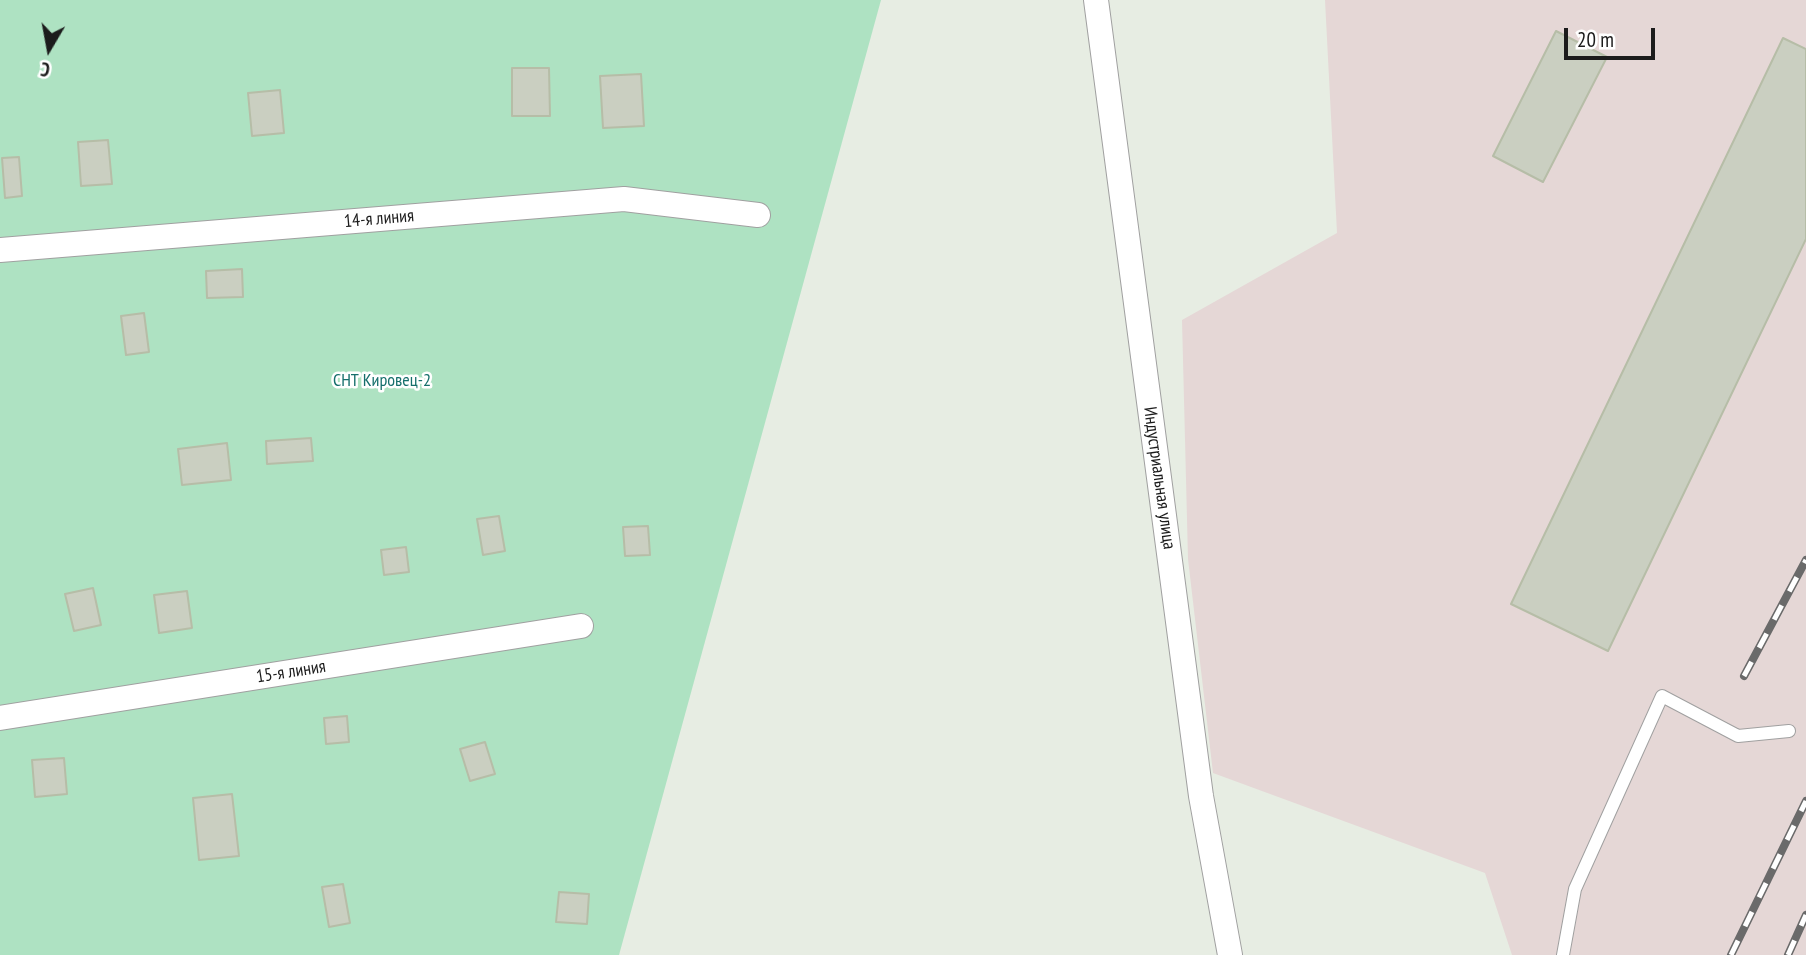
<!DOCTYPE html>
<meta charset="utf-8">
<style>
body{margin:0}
#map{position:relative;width:1806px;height:955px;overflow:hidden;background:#e7ede3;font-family:"PT Sans Narrow",sans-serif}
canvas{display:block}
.north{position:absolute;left:14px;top:14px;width:70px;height:70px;-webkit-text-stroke:5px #fff;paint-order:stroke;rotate:190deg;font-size:19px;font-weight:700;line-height:28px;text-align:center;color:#1c1c1c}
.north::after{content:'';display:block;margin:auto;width:24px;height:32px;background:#1c1c1c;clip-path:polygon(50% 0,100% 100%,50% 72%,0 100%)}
.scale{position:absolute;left:1564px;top:28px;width:91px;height:32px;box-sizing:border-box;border:4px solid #1c1c1c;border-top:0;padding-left:9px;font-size:21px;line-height:24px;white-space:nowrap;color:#1c1c1c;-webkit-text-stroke:5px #fff;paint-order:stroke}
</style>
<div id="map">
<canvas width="1806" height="955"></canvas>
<div class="north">С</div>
<div class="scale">20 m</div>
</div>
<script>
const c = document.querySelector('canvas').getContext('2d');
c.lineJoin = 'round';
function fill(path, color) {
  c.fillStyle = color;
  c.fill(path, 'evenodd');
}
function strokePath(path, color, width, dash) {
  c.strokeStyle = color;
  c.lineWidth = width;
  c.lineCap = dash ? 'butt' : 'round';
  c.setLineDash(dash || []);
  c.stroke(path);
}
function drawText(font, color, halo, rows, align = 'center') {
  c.font = font + ' "PT Sans Narrow",sans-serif';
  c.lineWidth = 5;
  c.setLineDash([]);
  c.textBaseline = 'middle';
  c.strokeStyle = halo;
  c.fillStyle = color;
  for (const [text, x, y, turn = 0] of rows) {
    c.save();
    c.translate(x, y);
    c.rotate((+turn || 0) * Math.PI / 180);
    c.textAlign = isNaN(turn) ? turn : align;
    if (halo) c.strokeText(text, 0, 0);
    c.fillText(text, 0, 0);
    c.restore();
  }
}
fill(new Path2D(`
 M 1325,0 L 1806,0 L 1806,955 L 1512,955 L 1485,873 L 1213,773 L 1188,559 L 1182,320 L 1337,233 Z`), '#e5d7d6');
fill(new Path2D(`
 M 0,0 L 881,0 L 619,955 L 0,955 Z`), '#aee2c2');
const building = new Path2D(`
 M 1556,31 L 1607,57 L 1543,182 L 1493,156 Z
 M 1783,38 L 1806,49 L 1806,239 L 1608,651 L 1511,604 Z
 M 512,68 L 549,68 L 550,116 L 512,116 Z
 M 641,74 L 644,126 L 603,128 L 600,76 Z
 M 280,90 L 284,133 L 252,136 L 248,93 Z
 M 108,140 L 112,184 L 81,186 L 78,142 Z
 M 19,157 L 22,196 L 5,198 L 2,158 Z
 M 242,269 L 243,297 L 207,298 L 206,271 Z
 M 144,313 L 149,352 L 126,355 L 121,316 Z
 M 311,438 L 313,461 L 267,464 L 266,441 Z
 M 227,443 L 231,480 L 182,485 L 178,449 Z
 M 499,516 L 505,551 L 483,555 L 477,519 Z
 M 648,526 L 650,555 L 625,556 L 623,527 Z
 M 406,547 L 409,572 L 384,575 L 381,550 Z
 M 93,588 L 101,625 L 74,631 L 65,594 Z
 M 187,591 L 192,628 L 159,633 L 154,595 Z
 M 347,716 L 349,742 L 326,744 L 324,718 Z
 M 485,742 L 495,774 L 470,781 L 460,749 Z
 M 64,758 L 67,794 L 35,797 L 32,760 Z
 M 232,794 L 239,856 L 199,860 L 193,798 Z
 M 343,884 L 350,923 L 329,927 L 322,887 Z
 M 559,892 L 589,894 L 587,924 L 556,922 Z`);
fill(building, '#cacfc1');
strokePath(building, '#b6bda7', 2);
const service = new Path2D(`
 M 1563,955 L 1575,889 L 1662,696 L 1738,736 L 1789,731`);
const minor = new Path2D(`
 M 1096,0 L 1201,796 L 1230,955
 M 0,250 L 624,199 L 758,215
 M 0,718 L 581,626`);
strokePath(service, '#a0a0a0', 14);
strokePath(minor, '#a0a0a0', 26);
strokePath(service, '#fff', 12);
strokePath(minor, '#fff', 24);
const rail = new Path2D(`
 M 1744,676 L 1806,560
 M 1731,955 L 1806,801
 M 1788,955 L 1806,915`);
strokePath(rail, '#6a6a6a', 8);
strokePath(rail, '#fff', 5, [16]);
drawText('18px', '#1c1c1c', '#fff', [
 ["14-я линия",379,219,-5],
 ["Индустриальная улица",1159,478,82],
 ["15-я линия",291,672,-9]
]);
drawText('18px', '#166f6c', '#fff', [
 ["СНТ Кировец-2",382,381]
]);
</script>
